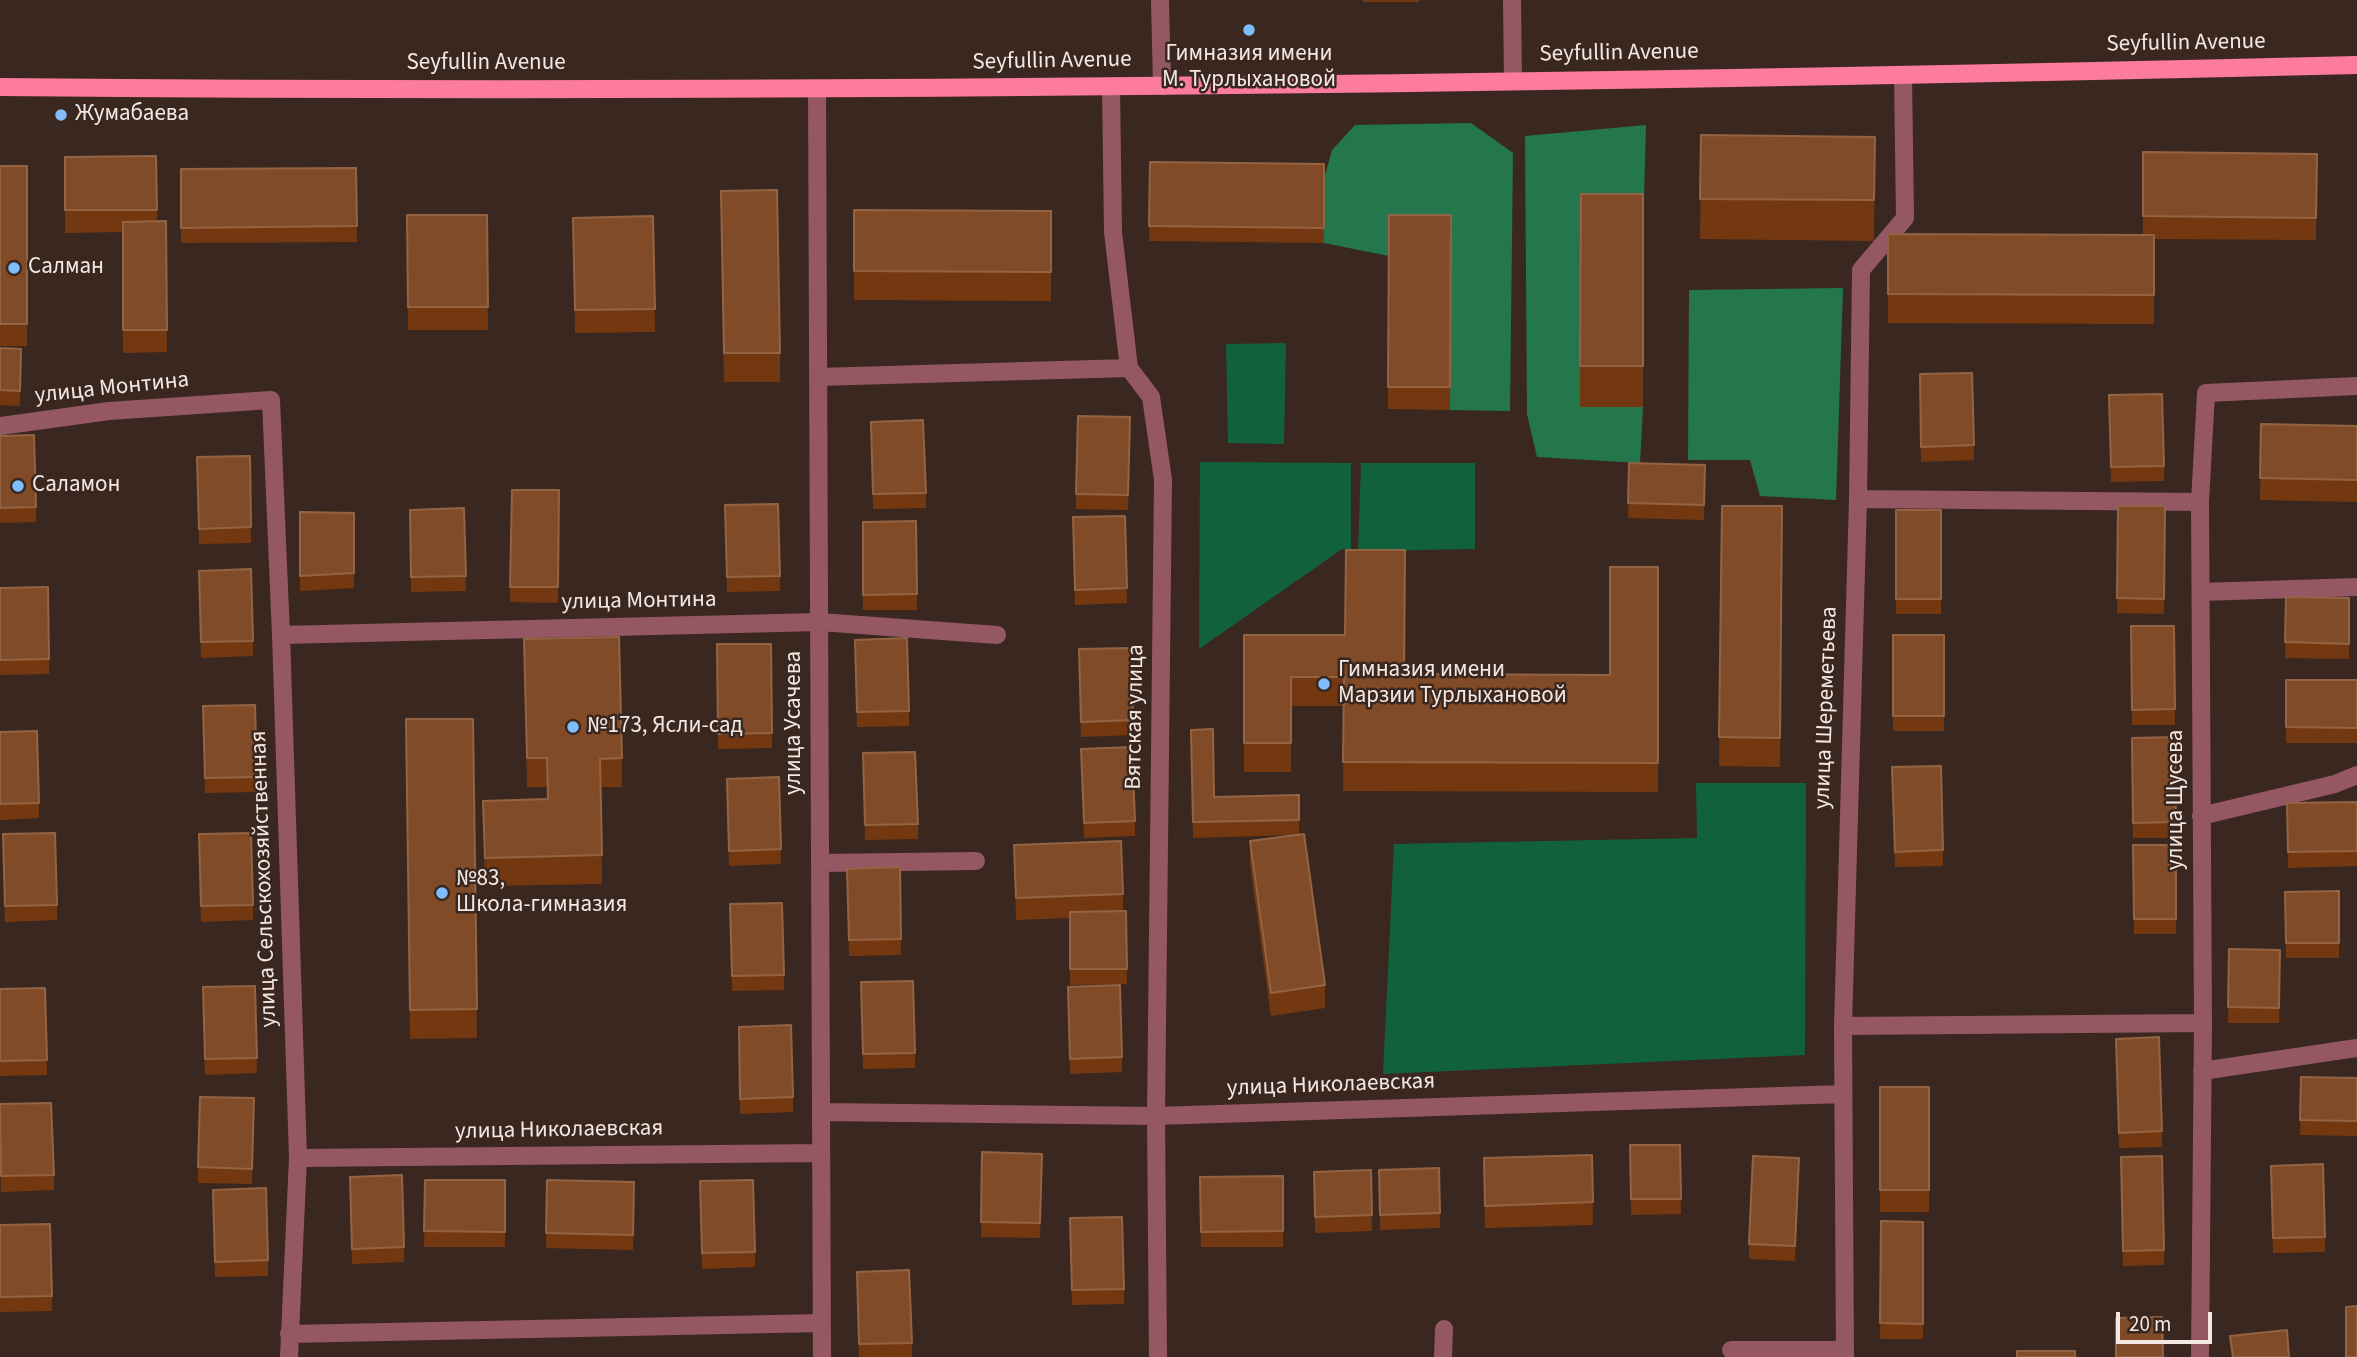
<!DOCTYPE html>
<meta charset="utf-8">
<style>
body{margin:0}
#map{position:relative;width:2357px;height:1357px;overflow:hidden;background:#3a2820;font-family:"Source Sans 3",sans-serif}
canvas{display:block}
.scale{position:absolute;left:2116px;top:1312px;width:96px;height:32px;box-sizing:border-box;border:4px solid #f4e8e3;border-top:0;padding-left:9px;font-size:21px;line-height:24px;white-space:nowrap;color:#f4e8e3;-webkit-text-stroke:5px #3a2820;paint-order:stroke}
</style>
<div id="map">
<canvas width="2357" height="1357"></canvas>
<div class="scale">20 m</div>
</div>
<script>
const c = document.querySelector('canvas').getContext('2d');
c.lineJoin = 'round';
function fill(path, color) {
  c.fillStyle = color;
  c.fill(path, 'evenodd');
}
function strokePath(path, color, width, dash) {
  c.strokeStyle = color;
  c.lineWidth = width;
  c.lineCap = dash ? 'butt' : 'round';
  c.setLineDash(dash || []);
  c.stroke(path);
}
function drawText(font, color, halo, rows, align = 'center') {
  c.font = font + ' "Source Sans 3",sans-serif';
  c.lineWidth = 5;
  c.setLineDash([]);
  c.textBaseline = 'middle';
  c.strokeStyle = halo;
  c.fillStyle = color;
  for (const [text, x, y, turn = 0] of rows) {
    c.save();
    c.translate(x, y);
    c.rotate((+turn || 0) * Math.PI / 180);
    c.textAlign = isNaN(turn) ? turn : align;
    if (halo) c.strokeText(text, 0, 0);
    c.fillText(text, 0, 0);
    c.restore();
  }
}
fill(new Path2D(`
 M 1286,343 L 1284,444 L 1228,443 L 1226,344 Z
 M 1200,462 L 1351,463 L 1351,549 L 1342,549 L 1199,649 Z
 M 1361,463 L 1475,463 L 1475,549 L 1358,551 Z
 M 1696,783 L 1806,783 L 1805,1055 L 1383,1074 L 1394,844 L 1697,838 Z`), '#11613c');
fill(new Path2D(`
 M 1471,123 L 1513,153 L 1510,411 L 1450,410 L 1451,237 L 1389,256 L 1324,243 L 1324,179 L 1332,150 L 1355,125 Z
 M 1646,125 L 1643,235 L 1581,235 L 1580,406 L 1643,407 L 1640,463 L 1537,457 L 1527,414 L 1525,136 Z
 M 1843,288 L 1836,500 L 1760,496 L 1750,460 L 1688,460 L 1689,290 Z`), '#24774d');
strokePath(new Path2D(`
 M 1160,0 L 1162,86
 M 1512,0 L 1513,80
 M 1111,87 L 1113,232 L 1129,368 L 1151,397 L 1163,480 L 1156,1116 L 1158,1357
 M 817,89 L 822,1357
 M 818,377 L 1129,368
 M 0,426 L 109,411 L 271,400 L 281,635 L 298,1158 L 289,1357
 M 1858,499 L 2200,502
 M 2201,592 L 2357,587
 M 281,635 L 820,622 L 997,635
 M 2201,816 L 2335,784 L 2357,775
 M 821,863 L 976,861
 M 1843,1026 L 2203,1023
 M 2202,1071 L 2357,1048
 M 821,1112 L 1156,1116 L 1843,1094
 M 298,1158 L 821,1153
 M 289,1334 L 822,1323
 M 1731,1350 L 1845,1350
 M 1443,1357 L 1444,1329
 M 1845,1357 L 1843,1026 L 1858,499 L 1861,270 L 1905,218 L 1903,76
 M 2200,1357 L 2203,1023 L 2200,502 L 2206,393 L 2357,386`), '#965765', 18);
strokePath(new Path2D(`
 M 0,87 C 786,94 1572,84 2357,65`), '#fd7b9d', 18);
fill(new Path2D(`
 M 1363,0 L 1419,0 L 1419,2 L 1363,2 Z
 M 1701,135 L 1875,137 L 1874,241 L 1700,239 Z
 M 2143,152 L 2317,154 L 2316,240 L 2154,239 L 2154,324 L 1888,323 L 1888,234 L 2143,235 Z
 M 156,156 L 157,221 L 166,221 L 167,352 L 123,353 L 123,232 L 65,233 L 65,157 Z
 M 1150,162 L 1324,164 L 1324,243 L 1149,241 Z
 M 0,166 L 27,166 L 27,346 L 0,346 Z
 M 356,168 L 357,242 L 181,243 L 181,169 Z
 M 1581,194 L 1643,194 L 1643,407 L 1580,407 Z
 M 854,210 L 1051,211 L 1051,301 L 854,300 Z
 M 407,215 L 487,215 L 488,330 L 408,330 Z
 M 1389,215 L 1451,215 L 1450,410 L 1388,409 Z
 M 653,216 L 655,332 L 575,333 L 573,218 Z
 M 721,220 L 780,353 L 780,382 L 724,382 Z
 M 0,348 L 21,349 L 20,406 L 0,405 Z
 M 1972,373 L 1974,460 L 1921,462 L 1920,374 Z
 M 2109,411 L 2164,466 L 2164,481 L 2111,482 Z
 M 1130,417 L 1128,510 L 1076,509 L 1076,494 Z
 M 2261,424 L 2357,426 L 2357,502 L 2260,500 Z
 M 34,435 L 36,522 L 0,523 L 0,436 Z
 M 871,437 L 926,493 L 926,508 L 873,509 Z
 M 250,456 L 251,543 L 199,544 L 197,457 Z
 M 1629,463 L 1705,465 L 1704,520 L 1628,518 Z
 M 512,490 L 559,490 L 558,603 L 510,602 Z
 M 1722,506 L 1782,506 L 1780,767 L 1719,766 Z
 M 2118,506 L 2165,506 L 2164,614 L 2117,613 Z
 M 464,508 L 466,591 L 411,592 L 410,510 Z
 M 1896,510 L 1941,510 L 1941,614 L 1896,614 Z
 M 300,512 L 354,513 L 354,588 L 300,591 Z
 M 1125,516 L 1127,603 L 1075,605 L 1073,533 Z
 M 725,520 L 780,576 L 780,591 L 727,592 Z
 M 916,521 L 917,610 L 863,610 L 863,522 Z
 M 1658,567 L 1658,792 L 1343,791 L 1344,706 L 1291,706 L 1291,772 L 1244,772 L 1244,635 L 1345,635 L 1405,674 L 1610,675 Z
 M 199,571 L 253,641 L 253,656 L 201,658 Z
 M 0,588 L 49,659 L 49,674 L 0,675 Z
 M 2286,597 L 2349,598 L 2349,659 L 2285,658 Z
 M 2131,626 L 2174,626 L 2175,725 L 2132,725 Z
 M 1893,635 L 1944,635 L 1944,731 L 1893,731 Z
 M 524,639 L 622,758 L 622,787 L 601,787 L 602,884 L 485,886 L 483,801 L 547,799 L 547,787 L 527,787 Z
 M 717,644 L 771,644 L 772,748 L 718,749 Z
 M 855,655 L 909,711 L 909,726 L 857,727 Z
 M 1079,665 L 1133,720 L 1133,735 L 1081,737 Z
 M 2286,680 L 2357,680 L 2357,743 L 2286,743 Z
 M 255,705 L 257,792 L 205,793 L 203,706 Z
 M 406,719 L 473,719 L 477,1038 L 410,1039 Z
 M 1191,730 L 1214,797 L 1299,795 L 1299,834 L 1325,985 L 1325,1008 L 1271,1016 L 1250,864 L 1250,841 L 1291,835 L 1193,838 Z
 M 0,732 L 39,803 L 39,818 L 0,820 Z
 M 2175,737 L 2176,838 L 2133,838 L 2132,738 Z
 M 1081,749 L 1135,821 L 1135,836 L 1084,838 Z
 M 863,753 L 918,824 L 918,839 L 865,840 Z
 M 779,777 L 781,864 L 729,866 L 727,794 Z
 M 1892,782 L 1943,850 L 1943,866 L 1895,867 Z
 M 2357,802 L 2357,866 L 2288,868 L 2287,803 Z
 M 1014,845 L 1123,894 L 1123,911 L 1126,911 L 1127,984 L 1070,985 L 1070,918 L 1016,920 Z
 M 2133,845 L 2176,845 L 2176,934 L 2134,934 Z
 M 3,849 L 57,905 L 57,920 L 5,922 Z
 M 199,849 L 253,905 L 253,920 L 201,922 Z
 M 900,867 L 901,955 L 849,956 L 847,869 Z
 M 2339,891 L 2339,958 L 2286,958 L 2285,892 Z
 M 730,919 L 784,975 L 784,990 L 732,991 Z
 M 2229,949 L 2280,950 L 2279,1023 L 2228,1023 Z
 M 861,982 L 915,1053 L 915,1068 L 863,1069 Z
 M 255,986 L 257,1073 L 205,1075 L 203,987 Z
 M 0,989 L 47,1060 L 47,1075 L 0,1076 Z
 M 1068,1002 L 1122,1057 L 1122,1072 L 1070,1074 Z
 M 739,1027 L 793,1097 L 793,1112 L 740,1114 Z
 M 2116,1054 L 2162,1131 L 2162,1147 L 2119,1148 Z
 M 2301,1077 L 2357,1078 L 2357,1136 L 2300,1135 Z
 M 1880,1087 L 1929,1087 L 1929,1212 L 1880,1212 Z
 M 254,1098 L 252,1184 L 198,1183 L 198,1167 Z
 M 1630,1145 L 1680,1145 L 1681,1214 L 1631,1215 Z
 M 982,1152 L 1042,1154 L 1040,1238 L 981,1237 Z
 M 1592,1155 L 1593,1225 L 1485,1228 L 1484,1158 Z
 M 0,1156 L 54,1175 L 54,1190 L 1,1192 Z
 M 2121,1157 L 2164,1250 L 2164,1265 L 2123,1266 Z
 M 1439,1168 L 1440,1228 L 1380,1230 L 1379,1170 Z
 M 1371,1170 L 1372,1231 L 1315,1233 L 1314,1172 Z
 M 1799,1173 L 1795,1261 L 1749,1259 L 1749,1244 Z
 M 1283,1176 L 1283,1247 L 1201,1247 L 1200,1177 Z
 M 425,1180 L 505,1180 L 505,1247 L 424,1247 Z
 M 547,1180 L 634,1182 L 633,1250 L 546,1248 Z
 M 2271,1181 L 2325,1237 L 2325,1252 L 2273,1253 Z
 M 350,1192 L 404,1247 L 404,1262 L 352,1264 Z
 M 700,1197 L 755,1252 L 755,1267 L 702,1269 Z
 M 213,1205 L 268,1260 L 268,1276 L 215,1277 Z
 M 1881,1221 L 1923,1222 L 1923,1339 L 1880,1339 Z
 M 0,1225 L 52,1296 L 52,1311 L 0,1312 Z
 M 1070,1233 L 1124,1289 L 1124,1304 L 1072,1305 Z
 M 857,1287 L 912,1343 L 912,1357 L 859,1357 Z`), '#743810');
const building = new Path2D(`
 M 1701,135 L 1875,137 L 1874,200 L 1700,199 Z
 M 2143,152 L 2317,154 L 2316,218 L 2143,216 Z
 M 156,156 L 157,210 L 65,210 L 65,157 Z
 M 1150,162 L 1324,164 L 1324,228 L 1149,226 Z
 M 0,166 L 27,166 L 27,324 L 0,324 Z
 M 356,168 L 357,226 L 181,228 L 181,169 Z
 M 777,190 L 780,353 L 724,353 L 721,191 Z
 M 1581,194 L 1643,194 L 1643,366 L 1580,366 Z
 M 854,210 L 1051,211 L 1051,272 L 854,271 Z
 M 407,215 L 487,215 L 488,307 L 408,307 Z
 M 1389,215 L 1451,215 L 1450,387 L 1388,387 Z
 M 653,216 L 655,309 L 575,310 L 573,218 Z
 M 166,221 L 167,330 L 123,330 L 123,222 Z
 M 1888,234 L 2154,235 L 2154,295 L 1888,294 Z
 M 0,348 L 21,349 L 20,391 L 0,390 Z
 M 1972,373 L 1974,445 L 1921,447 L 1920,374 Z
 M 2162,394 L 2164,466 L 2111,467 L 2109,395 Z
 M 1078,416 L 1130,417 L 1128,495 L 1076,494 Z
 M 923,420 L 926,493 L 873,494 L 871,422 Z
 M 2261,424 L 2357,426 L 2357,480 L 2260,478 Z
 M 34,435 L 36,507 L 0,508 L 0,436 Z
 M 250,456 L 251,527 L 199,529 L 197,457 Z
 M 1629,463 L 1705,465 L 1704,505 L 1628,503 Z
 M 512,490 L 559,490 L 558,587 L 510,587 Z
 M 778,504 L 780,576 L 727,577 L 725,505 Z
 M 1722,506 L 1782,506 L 1780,738 L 1719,737 Z
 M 2118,506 L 2165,506 L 2164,599 L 2117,598 Z
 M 464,508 L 466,576 L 411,577 L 410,510 Z
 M 1896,510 L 1941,510 L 1941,599 L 1896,599 Z
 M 300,512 L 354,513 L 354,573 L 300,576 Z
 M 1125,516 L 1127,588 L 1075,590 L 1073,517 Z
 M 916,521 L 917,594 L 863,595 L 863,522 Z
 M 1346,550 L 1405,550 L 1404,674 L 1610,675 L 1610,567 L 1658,567 L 1658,763 L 1343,762 L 1344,677 L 1291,677 L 1291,743 L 1244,743 L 1244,635 L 1345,635 Z
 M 251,569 L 253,641 L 201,642 L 199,571 Z
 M 48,587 L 49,659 L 0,660 L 0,588 Z
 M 2286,597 L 2349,598 L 2349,644 L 2285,642 Z
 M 2131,626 L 2174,626 L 2175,709 L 2132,710 Z
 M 1893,635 L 1944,635 L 1944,716 L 1893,716 Z
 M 619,637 L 622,758 L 600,759 L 602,855 L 485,858 L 483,801 L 548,799 L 547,758 L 527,758 L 524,639 Z
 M 907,638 L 909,711 L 857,712 L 855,640 Z
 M 717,644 L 771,644 L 772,733 L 718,734 Z
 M 1131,648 L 1133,720 L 1081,722 L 1079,649 Z
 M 2286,680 L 2357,680 L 2357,728 L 2286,727 Z
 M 255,705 L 257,777 L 205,778 L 203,706 Z
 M 406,719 L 473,719 L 477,1009 L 410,1010 Z
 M 1213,729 L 1214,797 L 1299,795 L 1299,820 L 1193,822 L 1191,730 Z
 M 37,731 L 39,803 L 0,804 L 0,732 Z
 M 2175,737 L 2176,822 L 2133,823 L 2132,738 Z
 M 1132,747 L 1135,821 L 1084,823 L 1081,749 Z
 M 915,752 L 918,824 L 865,825 L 863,753 Z
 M 1941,766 L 1943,850 L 1895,852 L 1892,767 Z
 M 779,777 L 781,849 L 729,851 L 727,779 Z
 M 2357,802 L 2357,851 L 2288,852 L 2287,803 Z
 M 55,833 L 57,905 L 5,906 L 3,834 Z
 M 251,833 L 253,905 L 201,906 L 199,834 Z
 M 1304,834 L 1325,985 L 1271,993 L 1250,841 Z
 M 1121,841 L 1123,894 L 1016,898 L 1014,845 Z
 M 2133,845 L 2176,845 L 2176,919 L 2134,919 Z
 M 900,867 L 901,939 L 849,940 L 847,869 Z
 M 2339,891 L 2339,943 L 2286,943 L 2285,892 Z
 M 782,903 L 784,975 L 732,976 L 730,904 Z
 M 1126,911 L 1127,969 L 1070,969 L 1070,912 Z
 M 2229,949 L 2280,950 L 2279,1008 L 2228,1007 Z
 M 913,981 L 915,1053 L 863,1054 L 861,982 Z
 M 1120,985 L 1122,1057 L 1070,1059 L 1068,987 Z
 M 255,986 L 257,1058 L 205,1059 L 203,987 Z
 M 45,988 L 47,1060 L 0,1061 L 0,989 Z
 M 791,1025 L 793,1097 L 740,1099 L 739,1027 Z
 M 2159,1037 L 2162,1131 L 2119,1133 L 2116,1039 Z
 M 2301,1077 L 2357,1078 L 2357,1121 L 2300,1120 Z
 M 1880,1087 L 1929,1087 L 1929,1190 L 1880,1190 Z
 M 200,1097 L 254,1098 L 252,1169 L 198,1167 Z
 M 51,1103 L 54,1175 L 1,1176 L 0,1104 Z
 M 1630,1145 L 1680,1145 L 1681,1199 L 1631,1199 Z
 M 982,1152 L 1042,1154 L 1040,1223 L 981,1222 Z
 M 1592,1155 L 1593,1202 L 1485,1206 L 1484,1158 Z
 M 1753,1156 L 1799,1158 L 1795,1246 L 1749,1244 Z
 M 2162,1156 L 2164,1250 L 2123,1251 L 2121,1157 Z
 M 2323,1164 L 2325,1237 L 2273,1238 L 2271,1166 Z
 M 1439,1168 L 1440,1213 L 1380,1215 L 1379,1170 Z
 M 1371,1170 L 1372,1215 L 1315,1217 L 1314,1172 Z
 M 402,1175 L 404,1247 L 352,1249 L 350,1177 Z
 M 1283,1176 L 1283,1231 L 1201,1232 L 1200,1177 Z
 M 425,1180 L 505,1180 L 505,1232 L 424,1231 Z
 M 547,1180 L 634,1182 L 633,1235 L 546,1233 Z
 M 753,1180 L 755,1252 L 702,1253 L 700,1181 Z
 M 266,1188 L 268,1260 L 215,1262 L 213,1190 Z
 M 1122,1217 L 1124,1289 L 1072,1290 L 1070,1218 Z
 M 1881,1221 L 1923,1222 L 1923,1324 L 1880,1323 Z
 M 50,1224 L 52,1296 L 0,1297 L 0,1225 Z
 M 909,1270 L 912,1343 L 859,1344 L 857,1272 Z
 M 2357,1306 L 2357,1357 L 2346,1357 L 2346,1307 Z
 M 2162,1317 L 2163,1357 L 2116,1357 L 2116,1318 Z
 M 2287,1330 L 2289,1357 L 2233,1357 L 2230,1336 Z
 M 2017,1351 L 2075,1351 L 2075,1357 L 2017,1357 Z`);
fill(building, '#814b27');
strokePath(building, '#936444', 2);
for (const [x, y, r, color] of [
 [1249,30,7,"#7fbdfa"],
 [61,115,7,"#7fbdfa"],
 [14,268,7,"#7fbdfa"],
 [18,486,7,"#7fbdfa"],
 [1324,684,7,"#7fbdfa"],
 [573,727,7,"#7fbdfa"],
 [442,893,7,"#7fbdfa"]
]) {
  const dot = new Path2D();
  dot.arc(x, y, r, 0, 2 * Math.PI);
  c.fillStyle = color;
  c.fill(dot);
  strokePath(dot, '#3a2820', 2.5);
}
drawText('23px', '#f4e8e3', '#3a2820', [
 ["Seyfullin Avenue",2186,44,-1],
 ["Seyfullin Avenue",1619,54,-1],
 ["Seyfullin Avenue",1052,62,-1],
 ["Seyfullin Avenue",486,64],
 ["улица Монтина",112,389,-6],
 ["улица Монтина",639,602,-1],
 ["улица Шереметьева",1827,708,-88],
 ["Вятская улица",1136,717,-89],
 ["улица Усачева",795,723,-90],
 ["улица Щусева",2177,800,-90],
 ["улица Сельскохозяйственная",265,879,-92],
 ["улица Николаевская",1331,1086,-2],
 ["улица Николаевская",559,1131,-1]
]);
drawText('23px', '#f4e8e3', '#3a2820', [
 ["Гимназия имени",1249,55,"center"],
 ["М. Турлыхановой",1249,81,"center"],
 ["Жумабаева",75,115],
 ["Салман",28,268],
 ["Саламон",32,486],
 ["Гимназия имени",1338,671],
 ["Марзии Турлыхановой",1338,697],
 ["№173, Ясли-сад",587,727],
 ["№83,",456,880],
 ["Школа-гимназия",456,906]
], 'left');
</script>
